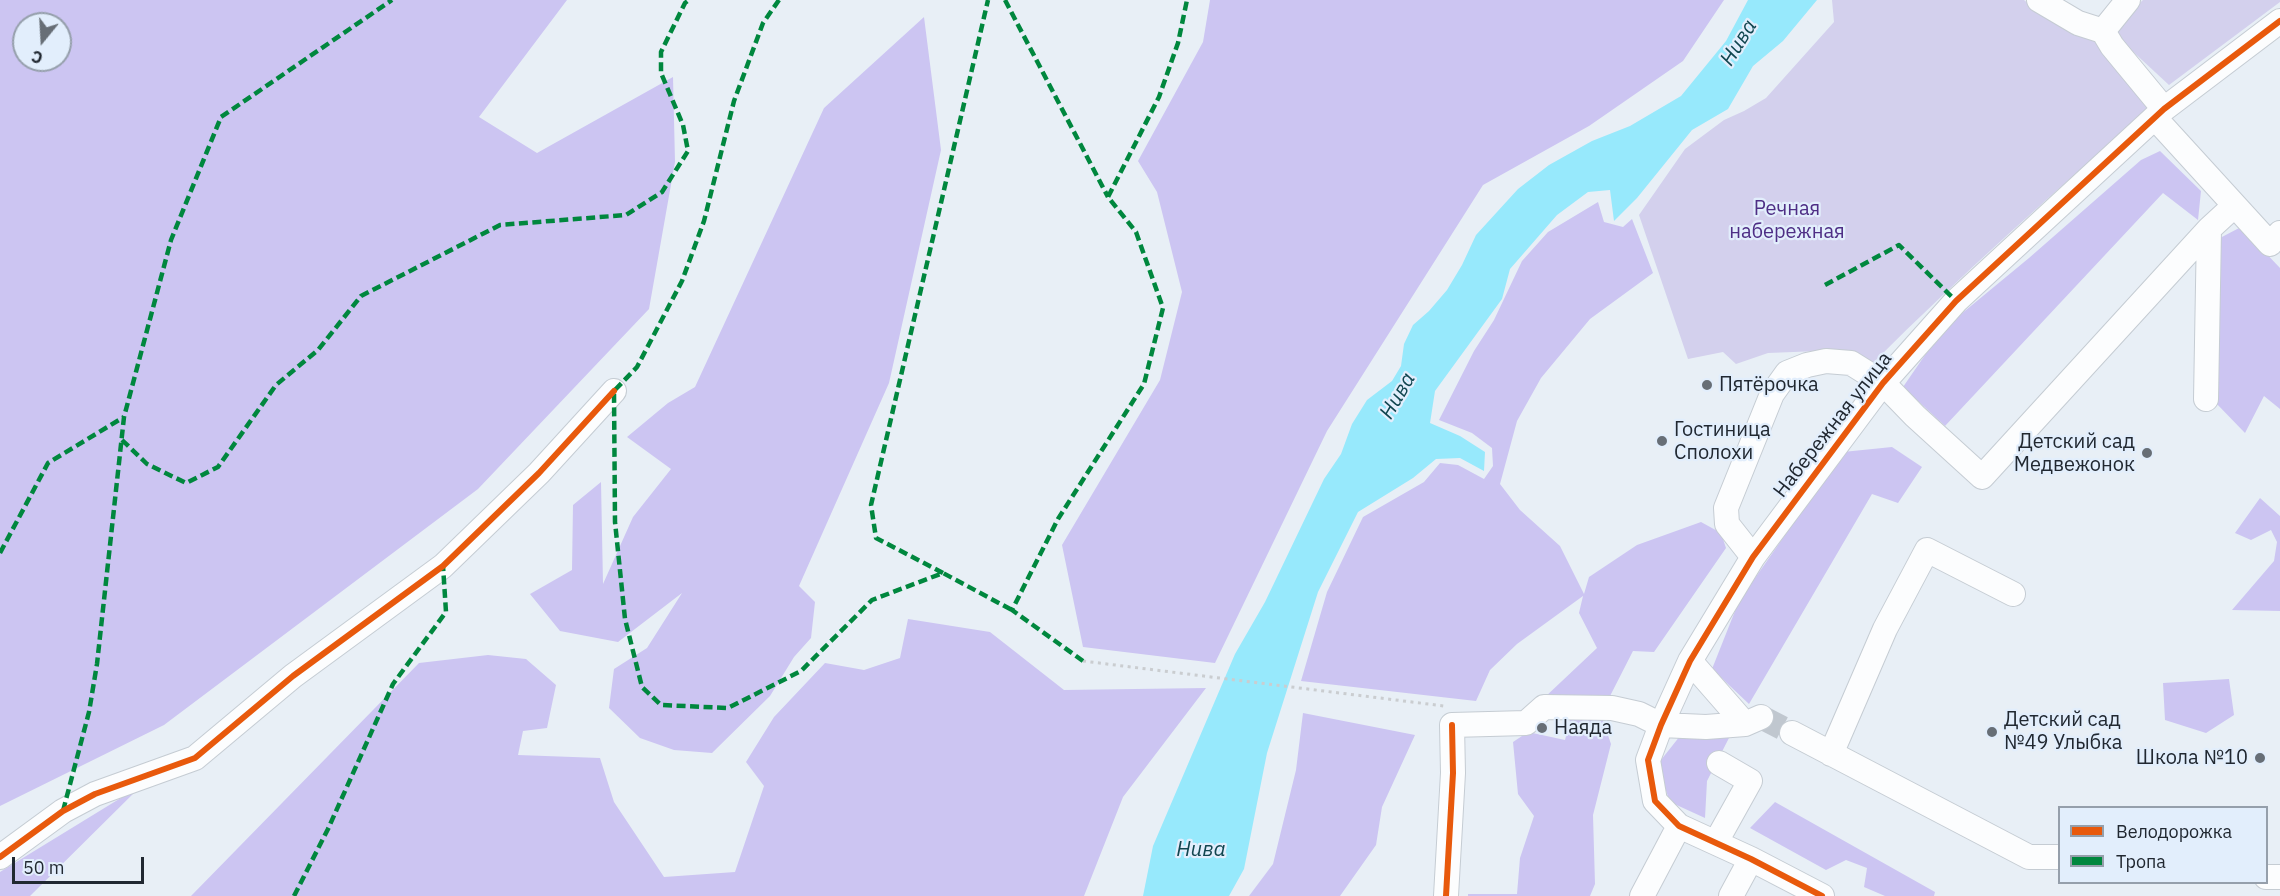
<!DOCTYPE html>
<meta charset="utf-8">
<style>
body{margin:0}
#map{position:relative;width:2280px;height:896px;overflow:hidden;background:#e8eff6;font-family:"IBM Plex Sans",sans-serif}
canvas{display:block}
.legend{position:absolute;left:2058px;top:806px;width:210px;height:78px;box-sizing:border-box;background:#e2eefc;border:2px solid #959fab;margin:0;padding:8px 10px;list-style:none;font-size:18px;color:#212831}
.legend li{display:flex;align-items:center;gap:12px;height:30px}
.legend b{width:30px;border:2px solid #959fab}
.north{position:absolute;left:12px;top:12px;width:60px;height:60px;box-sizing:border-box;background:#e2eefc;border:2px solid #959fab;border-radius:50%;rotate:198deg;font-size:16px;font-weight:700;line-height:24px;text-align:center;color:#212831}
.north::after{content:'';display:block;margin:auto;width:21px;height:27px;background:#676e76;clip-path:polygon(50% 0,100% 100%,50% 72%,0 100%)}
.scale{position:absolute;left:12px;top:857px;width:132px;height:27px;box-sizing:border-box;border:3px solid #212831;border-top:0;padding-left:8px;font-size:18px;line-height:21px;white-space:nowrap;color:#212831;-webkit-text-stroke:4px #e2eefc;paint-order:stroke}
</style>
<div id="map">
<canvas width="2280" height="896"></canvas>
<ul class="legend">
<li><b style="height:8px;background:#e8590c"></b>Велодорожка</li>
<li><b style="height:8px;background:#00873e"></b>Тропа</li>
</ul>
<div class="north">С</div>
<div class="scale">50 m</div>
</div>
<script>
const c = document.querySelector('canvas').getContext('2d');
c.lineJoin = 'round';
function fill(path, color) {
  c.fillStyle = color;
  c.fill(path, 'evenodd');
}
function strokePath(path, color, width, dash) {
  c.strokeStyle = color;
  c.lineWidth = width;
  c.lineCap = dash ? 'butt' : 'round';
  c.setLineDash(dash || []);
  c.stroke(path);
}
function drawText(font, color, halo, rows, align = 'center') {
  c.font = font + ' "IBM Plex Sans",sans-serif';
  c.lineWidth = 4.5;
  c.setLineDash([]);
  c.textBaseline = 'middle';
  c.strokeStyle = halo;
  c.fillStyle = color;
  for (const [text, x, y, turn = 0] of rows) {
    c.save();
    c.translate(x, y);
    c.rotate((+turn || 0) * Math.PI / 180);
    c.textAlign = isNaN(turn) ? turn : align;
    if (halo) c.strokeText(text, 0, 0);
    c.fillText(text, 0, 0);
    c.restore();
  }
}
fill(new Path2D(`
 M 1832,0 L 2024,0 L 2040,14 L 2097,38 L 2152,107 C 2056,190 1962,274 1873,363 L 1844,350 L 1768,353 L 1736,364 L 1723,352 L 1688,359 L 1639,215 L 1685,149 L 1724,120 L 1744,111 L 1766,98 L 1834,22 Z
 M 2143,0 L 2280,0 L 2280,2 L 2169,85 L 2115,35 L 2131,11 Z`), '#d3d0ed');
fill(new Path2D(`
 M 0,0 L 567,0 L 479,117 L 537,153 L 673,77 L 675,162 L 649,309 L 478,489 L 164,725 L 0,806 ZM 24,24 L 60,24 L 60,60 L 24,60 Z
 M 1210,0 L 1724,0 L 1683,61 L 1589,126 L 1483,185 L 1327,431 L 1215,663 L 1083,647 L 1062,545 L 1160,380 L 1182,292 L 1157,192 L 1138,161 L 1203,42 Z
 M 924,17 L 941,150 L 889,383 L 799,586 L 815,602 L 811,638 L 794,657 L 770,696 L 712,753 L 674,750 L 640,738 L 609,708 L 614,669 L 647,648 L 682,593 L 618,642 L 560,631 L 530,594 L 572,570 L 573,505 L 601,482 L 603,584 L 633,517 L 671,469 L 627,437 L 668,403 L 695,387 L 824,108 Z
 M 2160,151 L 2201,191 L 2198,220 L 2163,193 L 1945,426 L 1903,387 L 1943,329 L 2029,258 L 2141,160 Z
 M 1598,202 L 1604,222 L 1623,227 L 1632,219 L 1653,273 L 1590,319 L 1541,378 L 1517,421 L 1500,484 L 1520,510 L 1560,546 L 1584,594 L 1589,577 L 1637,545 L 1701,522 L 1721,533 L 1726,548 L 1654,652 L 1633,651 L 1609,698 L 1544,698 L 1597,648 L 1579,613 L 1583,596 L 1517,644 L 1490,670 L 1476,701 L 1301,681 L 1327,592 L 1363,517 L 1424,482 L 1440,463 L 1458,465 L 1484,479 L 1493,466 L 1492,448 L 1472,433 L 1439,420 L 1474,351 L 1494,320 L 1522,261 L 1548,232 Z
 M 2241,227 L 2280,268 L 2280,409 L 2264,396 L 2245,433 L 2214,401 L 2220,238 Z
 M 1892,447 L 1922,467 L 1898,503 L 1872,494 L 1749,704 L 1712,669 L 1739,601 L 1843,452 Z
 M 2260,498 L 2280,516 L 2280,611 L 2232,610 L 2274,561 L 2277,542 L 2271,530 L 2251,540 L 2235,533 Z
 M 908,619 L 990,632 L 1064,690 L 1206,688 L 1123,797 L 1084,896 L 191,896 L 419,663 L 488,655 L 526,659 L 556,685 L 547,728 L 523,731 L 518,755 L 600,758 L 614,802 L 664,877 L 735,872 L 764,786 L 746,762 L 774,717 L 825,663 L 864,670 L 900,658 Z
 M 2229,679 L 2234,715 L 2206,733 L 2165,720 L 2163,683 Z
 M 1303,713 L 1415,735 L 1382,807 L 1376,845 L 1340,896 L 1249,896 L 1273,864 L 1296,770 Z
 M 1601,715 L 1611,744 L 1593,815 L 1595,884 L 1590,896 L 1468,896 L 1468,894 L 1517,894 L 1520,858 L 1534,816 L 1518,794 L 1513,742 L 1528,732 L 1565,740 L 1571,716 Z
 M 1680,736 L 1730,736 L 1707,781 L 1705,818 L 1670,802 L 1657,765 Z
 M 142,785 L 30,896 L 0,896 L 0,872 Z
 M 1775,802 L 1935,892 L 1934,896 L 1885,896 L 1864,887 L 1867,868 L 1846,860 L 1826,870 L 1750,828 Z`), '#ccc5f2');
fill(new Path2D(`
 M 1748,0 L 1817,0 L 1783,41 L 1753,66 L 1728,109 L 1692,130 L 1637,198 L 1614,221 L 1610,190 L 1588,192 L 1557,215 L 1510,269 L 1502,299 L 1435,391 L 1430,423 L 1460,436 L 1485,452 L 1484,471 L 1460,458 L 1436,459 L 1413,478 L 1358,512 L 1318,592 L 1267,753 L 1244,869 L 1229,896 L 1143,896 L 1153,846 L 1235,654 L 1265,602 L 1324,479 L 1341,454 L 1352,424 L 1367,400 L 1392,381 L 1401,366 L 1404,344 L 1413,325 L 1429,311 L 1447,290 L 1462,265 L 1476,235 L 1518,189 L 1549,165 L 1592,141 L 1630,126 L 1681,96 L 1726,41 Z`), '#97e9fc');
strokePath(new Path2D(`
 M 1761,717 L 1792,733`), '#c0c7cf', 24, [24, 12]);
const minor = new Path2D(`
 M 2039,0 L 2078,23 L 2103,31
 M 2128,0 L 2103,31 L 2112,46 L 2164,109
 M 2155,118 L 2270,244 L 2280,233
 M 2206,399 L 2209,229 L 2234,206
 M 1753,557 L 1727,524 L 1726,508 L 1772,394 L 1787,373 L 1807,365 L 1826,361 L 1851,363 L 1883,383 L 1915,416 L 1982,477 L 2209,229
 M 1690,661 L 1745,724
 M 1792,733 L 2029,857 L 2060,857
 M 1831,754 L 1885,629 L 1927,550 L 2013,594
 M 1716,842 L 1750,781 L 1719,763
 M 0,857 L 63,811 L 95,794 L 195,758 L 293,676 L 443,566 L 539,473 L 614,391
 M 2266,877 L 2280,877
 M 1446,896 L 1453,773 L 1452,725 L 1526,723 L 1544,707 L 1612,708 L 1639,714 L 1661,725 L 1706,727 L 1745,724 L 1761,717
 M 1642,896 L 1679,826
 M 1731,896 L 1751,859
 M 1822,896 L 1751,859 L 1679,826 L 1655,801 L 1648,760 L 1661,725 L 1690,661 L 1753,557 L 1883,383 L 1956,301 L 2164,109 L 2280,21`);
strokePath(minor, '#c5ccd3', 26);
strokePath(new Path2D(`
 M 1083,661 L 1444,706`), '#cacdd0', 3, [3, 4.5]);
strokePath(minor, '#fcfdfe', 24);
strokePath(new Path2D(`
 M 779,0 L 763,23 L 734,101 L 704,221 L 682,281 L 637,367 L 614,391 L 615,522 L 625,619 L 642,687 L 661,705 L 728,708 L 801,671 L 872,600 L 943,573 L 1012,610
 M 1005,0 L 1108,197
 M 1825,285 L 1899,245 L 1956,301
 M 122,440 L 147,464 L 186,483 L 218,467 L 276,385 L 318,350 L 361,296 L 500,225 L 626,215 L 662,192 L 688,151 L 683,125 L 661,73 L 661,52 L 685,3 L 689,0
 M 0,553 L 48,463 L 124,417
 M 943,573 L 876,538 L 871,505 L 988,0
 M 1083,661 L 1012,610 L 1058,519 L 1144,384 L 1163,308 L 1136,232 L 1108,197 L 1159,97 L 1178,43 L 1187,0
 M 63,811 L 89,712 L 97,664 L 124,417 L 171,240 L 221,117 L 392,0
 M 294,896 L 328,829 L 393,684 L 446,612 L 443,566`), '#00873e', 4.5, [9, 4.5]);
strokePath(new Path2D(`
 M 0,857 L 63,811 L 95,794 L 195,758 L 293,676 L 443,566 L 539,473 L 614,391
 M 1446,896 L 1453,773 L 1452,725
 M 1822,896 L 1751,859 L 1679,826 L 1655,801 L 1648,760 L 1661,725 L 1690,661 L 1753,557 L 1883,383 L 1956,301 L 2164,109 L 2280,21`), '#e8590c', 6);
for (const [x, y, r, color] of [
 [1707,385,6,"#676e76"],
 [1662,441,6,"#676e76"],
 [2147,453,6,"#676e76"],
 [1542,728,6,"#676e76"],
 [1992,732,6,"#676e76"],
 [2260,758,6,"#676e76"]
]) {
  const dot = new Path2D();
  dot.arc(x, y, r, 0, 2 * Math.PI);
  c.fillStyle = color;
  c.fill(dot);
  strokePath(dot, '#e2eefc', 2);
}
drawText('20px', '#4e2e85', '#e2eefc', [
 ["Речная",1787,209],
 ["набережная",1787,232]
]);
drawText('20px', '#212831', '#e2eefc', [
 ["Пятёрочка",1719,385],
 ["Гостиница",1674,430],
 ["Сполохи",1674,453],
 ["Детский сад",2135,442,"right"],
 ["Медвежонок",2135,465,"right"],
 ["Детский сад",2004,720],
 ["№49 Улыбка",2004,743],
 ["Наяда",1554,728],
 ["Школа №10",2248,758,"right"]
], 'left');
drawText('20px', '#212831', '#e2eefc', [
 ["Набережная улица",1833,425,-52]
]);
drawText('italic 21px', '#114650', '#e2eefc', [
 ["Нива",1739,43,-58],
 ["Нива",1398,396,-60],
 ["Нива",1201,850]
]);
</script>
